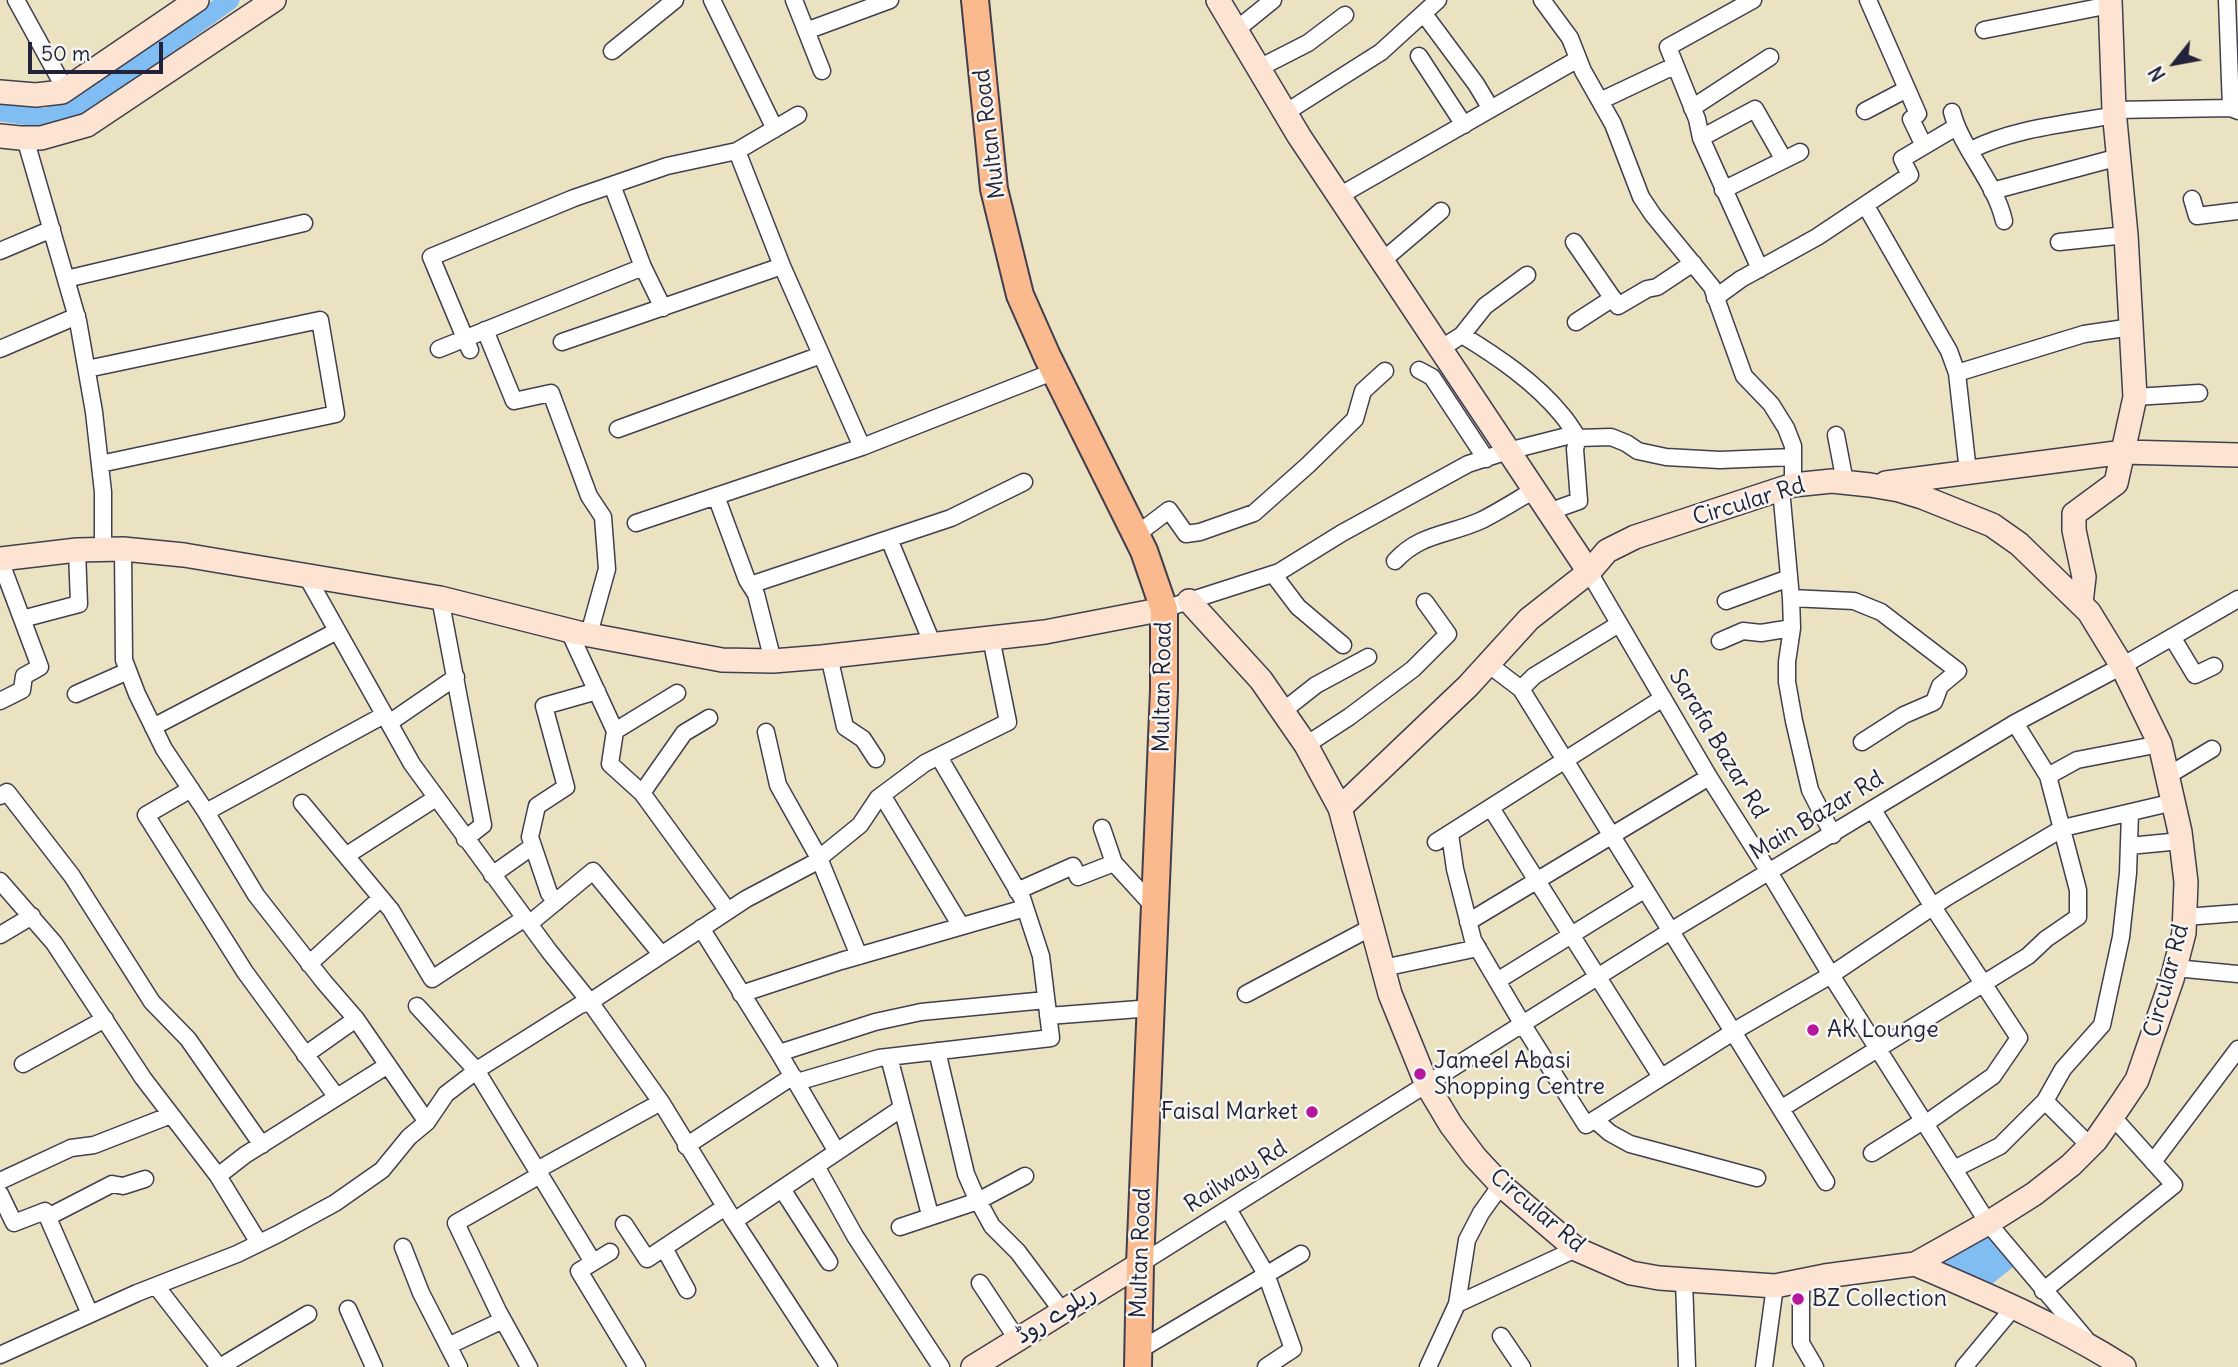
<!DOCTYPE html>
<meta charset="utf-8">
<style>
body{margin:0}
#map{position:relative;width:2238px;height:1367px;overflow:hidden;background:#ebe2c2;font-family:Delius,sans-serif}
canvas{display:block}
.north{position:absolute;left:2140px;top:28px;width:70px;height:70px;-webkit-text-stroke:5px #f6f6f2;paint-order:stroke;rotate:239deg;font-size:19px;font-weight:700;line-height:28px;text-align:center;color:#22223b}
.north::after{content:'';display:block;margin:auto;width:24px;height:32px;background:#22223b;clip-path:polygon(50% 0,100% 100%,50% 72%,0 100%)}
.scale{position:absolute;left:28px;top:42px;width:135px;height:32px;box-sizing:border-box;border:4px solid #22223b;border-top:0;padding-left:9px;font-size:21px;line-height:24px;white-space:nowrap;color:#22223b;-webkit-text-stroke:5px #f6f6f2;paint-order:stroke}
</style>
<div id="map">
<canvas width="2238" height="1367"></canvas>
<div class="north">N</div>
<div class="scale">50 m</div>
</div>
<script>
const c = document.querySelector('canvas').getContext('2d');
c.lineJoin = 'round';
function fill(path, color) {
  c.fillStyle = color;
  c.fill(path, 'evenodd');
}
function strokePath(path, color, width, dash) {
  c.strokeStyle = color;
  c.lineWidth = width;
  c.lineCap = dash ? 'butt' : 'round';
  c.setLineDash(dash || []);
  c.stroke(path);
}
function drawText(font, color, halo, rows, align = 'center') {
  c.font = font + ' Delius,"Playpen Sans Arabic",sans-serif';
  c.lineWidth = 5;
  c.setLineDash([]);
  c.textBaseline = 'middle';
  c.strokeStyle = halo;
  c.fillStyle = color;
  for (const [text, x, y, turn = 0] of rows) {
    c.save();
    c.translate(x, y);
    c.rotate((+turn || 0) * Math.PI / 180);
    c.textAlign = isNaN(turn) ? turn : align;
    if (halo) c.strokeText(text, 0, 0);
    c.fillText(text, 0, 0);
    c.restore();
  }
}
fill(new Path2D(`
 M 1988,1235 L 2013,1267 L 1987,1288 L 1933,1262 Z`), '#80bdf3');
strokePath(new Path2D(`
 M 0,112 L 45,118 L 84,104 L 230,0`), '#80bdf3', 19);
const street = new Path2D(`
 M 16,0 L 65,89
 M 712,0 L 775,129
 M 794,0 L 822,71
 M 1542,0 L 1570,38 L 1583,71 L 1613,124 L 1641,197 L 1653,215 L 1712,287 L 1744,376 L 1771,404 L 1786,428 L 1793,446 L 1793,485
 M 1753,0 L 1668,47 L 1697,119 L 1701,138 L 1760,269
 M 1868,0 L 1918,114 L 1911,119 L 1924,146
 M 2227,0 L 2231,108
 M 1424,14 L 1476,84 L 1491,109
 M 1236,30 L 1273,0
 M 1984,30 L 2110,5
 M 806,31 L 890,0
 M 612,51 L 675,0
 M 1419,56 L 1464,125
 M 1259,68 L 1308,43 L 1345,15
 M 1600,101 L 1674,66
 M 1692,108 L 1770,57
 M 2114,110 L 2231,108 L 2238,111
 M 1865,111 L 1907,89
 M 1952,112 C 1962,150 1995,181 2004,221
 M 1285,113 L 1381,52 L 1438,0
 M 25,138 L 78,321 L 94,412 L 103,492 L 103,550
 M 1701,138 L 1755,109 L 1784,160
 M 1971,150 C 2013,128 2068,124 2115,115
 M 737,151 L 782,266 L 862,447
 M 612,185 L 643,267 L 663,308
 M 1723,190 L 1800,152
 M 1992,191 L 2119,157
 M 1339,196 L 1578,59
 M 2192,199 L 2197,216 L 2238,211
 M 1866,206 L 1949,351 L 1957,373 L 1968,472
 M 1574,242 L 1618,306 L 1647,289 L 1657,287 L 1693,263
 M 2059,242 L 2126,235
 M 0,251 L 52,229
 M 1382,261 L 1441,211
 M 66,279 L 304,223
 M 1715,298 L 1741,279 L 1817,237 L 1910,175 L 1902,159 L 1956,127
 M 1576,322 L 1613,298
 M 485,330 L 514,401 L 551,393 L 589,496 L 603,517 L 607,569 L 589,634
 M 1462,335 C 1498,357 1535,382 1562,415 C 1568,422 1573,430 1578,438 L 1575,449 L 1579,501 L 1548,512
 M 562,342 L 782,266
 M 0,349 L 77,316
 M 439,349 L 643,267
 M 1440,349 L 1462,335 L 1485,306 L 1527,275
 M 470,350 L 431,257 L 574,198 L 667,166 L 737,151 L 798,115
 M 87,369 L 320,320 L 336,414 L 100,464
 M 1419,370 L 1432,377 L 1486,459
 M 1957,373 L 2084,334 L 2132,327
 M 2135,397 L 2199,393
 M 618,429 L 821,355
 M 1836,435 L 1845,482
 M 1578,438 L 1611,437 L 1626,443 L 1638,451 L 1666,457 L 1720,460 L 1793,457
 M 1781,489 L 1791,598 L 1792,628 L 1787,662 L 1787,682 L 1794,721 L 1810,790 L 1833,835
 M 716,496 L 747,580 L 756,594 L 773,661
 M 636,523 L 862,447 L 1055,371
 M 1136,535 L 1169,510 L 1186,534 L 1200,532 L 1254,513 L 1308,465 L 1355,419 L 1363,391 L 1385,371
 M 889,539 L 933,645
 M 123,549 L 124,660 L 137,694 L 164,749 L 206,812 L 256,895 L 324,982 L 356,1019 L 427,1122
 M 0,560 L 40,667 L 24,676 L 22,690 L 0,701
 M 1395,561 C 1420,533 1450,535 1482,520 C 1500,511 1517,500 1534,490
 M 1589,572 L 1709,777 L 1769,872 L 1831,975 L 1988,1223 L 2085,1338
 M 1273,574 L 1298,607 L 1343,645
 M 306,575 L 412,764 L 549,951 L 590,1002 L 661,1102 L 734,1221 L 829,1367
 M 750,585 L 951,518 L 1024,482
 M 440,598 L 483,825 L 465,839
 M 1791,598 L 1854,601 L 1881,612 L 1958,671 L 1940,686 L 1934,702 L 1904,715 L 1862,742
 M 1726,601 L 1789,578
 M 1164,609 L 1279,572 L 1342,533 L 1468,464 L 1508,451 L 1575,434
 M 22,619 L 79,604 L 77,550
 M 568,629 L 615,731
 M 2172,637 L 2195,675 L 2214,666
 M 1720,641 L 1743,631 L 1761,633 L 1792,628
 M 829,656 L 845,727 L 863,739 L 876,759
 M 1488,664 L 1521,689 L 1826,1182
 M 1521,689 L 1534,676 L 1619,624
 M 677,693 L 615,731 L 610,764 L 642,793 L 728,911
 M 76,694 L 128,671
 M 1283,711 L 1316,685 L 1368,657
 M 389,723 L 456,677
 M 153,727 L 337,631
 M 766,732 L 778,785 L 819,858 L 859,956
 M 1306,745 L 1349,717 L 1413,669 L 1448,634 L 1425,602
 M 2169,775 L 2212,749
 M 2048,776 L 2077,760 L 2160,744
 M 191,789 L 146,815 L 245,972 L 336,1096
 M 642,793 L 684,733 L 709,718
 M 882,795 L 961,926
 M 0,796 L 7,792 L 72,876 L 152,1002 L 188,1039 L 262,1145
 M 302,803 L 391,910 L 432,979 L 525,918
 M 1491,808 L 1661,1077
 M 1873,810 L 1933,907 L 2019,1038 L 1993,1076 L 1925,1124
 M 206,812 L 384,715
 M 1102,828 L 1114,863 L 1156,909
 M 1450,834 L 1455,869 L 1473,940 L 1523,1025 L 1586,1125 L 1741,1027 L 1831,975 L 1947,897 L 2063,828 L 2174,802
 M 1436,842 L 1663,698
 M 2129,846 L 2181,841
 M 347,855 L 436,798
 M 492,875 L 533,846
 M 0,881 L 54,943 L 143,1078 L 218,1176 L 259,1243
 M 1017,891 L 1073,866 L 1078,877 L 1114,863
 M 556,902 L 549,893 L 530,837 L 537,806 L 566,787 L 544,706 L 597,691
 M 2185,917 L 2238,913
 M 1468,922 L 1709,777
 M 529,924 L 593,871 L 661,954
 M 701,928 L 779,1053 L 837,1152
 M 0,935 L 32,916
 M 309,964 L 381,898
 M 1383,968 L 1478,948
 M 2175,968 L 2238,974
 M 1497,981 L 1644,890
 M 741,994 L 841,961 L 1025,908
 M 1246,994 L 1372,927
 M 417,1006 L 476,1070 L 593,1262
 M 1048,1016 L 1152,1008
 M 937,1051 L 966,1174 L 976,1197 L 992,1226 L 1018,1252 L 1062,1311
 M 779,1053 L 875,1022 L 921,1012 L 1046,1000
 M 305,1055 L 356,1019
 M 889,1057 L 930,1215
 M 23,1064 L 105,1019
 M 797,1082 L 879,1058 L 1051,1038 L 1041,956 L 1022,898 L 939,757
 M 2045,1101 L 2090,1146
 M 1782,1108 L 2028,956 L 2046,939 L 2078,917 L 2078,890 L 2048,776 L 2015,723
 M 1595,1120 L 1610,1133 L 1630,1144 L 1757,1178
 M 686,1146 L 793,1076
 M 1872,1153 L 1923,1121
 M 2153,1162 L 2238,1049
 M 816,1166 L 855,1236 L 941,1367
 M 1954,1169 L 2000,1146 L 2045,1101 L 2063,1069 L 2102,1025 L 2121,937 L 2128,873 L 2130,813
 M 537,1170 L 661,1102
 M 218,1176 L 245,1155 L 388,1065
 M 0,1181 L 71,1148 L 94,1145 L 171,1115
 M 782,1189 L 829,1262
 M 0,1194 L 14,1223 L 45,1211 L 90,1314
 M 1228,1209 L 1266,1274 L 1293,1349 L 1266,1367
 M 48,1217 L 112,1184 L 123,1186 L 145,1179
 M 734,1221 L 902,1108
 M 624,1224 L 647,1259 L 725,1207
 M 900,1227 L 978,1201 L 1025,1176
 M 403,1247 L 421,1293 L 459,1367
 M 664,1248 L 687,1290
 M 610,1252 L 579,1271 L 637,1367
 M 1140,1264 L 1669,932 L 2015,723 L 2122,666 L 2238,599
 M 1684,1280 L 1687,1367
 M 1801,1281 L 1801,1343 L 1815,1367
 M 980,1283 L 1017,1339
 M 156,1286 L 219,1367
 M 2043,1291 L 2174,1185 L 2112,1116
 M 1457,1304 L 1467,1240 L 1481,1213 L 1501,1185
 M 348,1309 L 374,1367
 M 1501,1336 L 1522,1367
 M 448,1346 L 503,1320
 M 1138,1351 L 1301,1254
 M 0,1355 L 137,1293 L 237,1254 L 278,1234 L 335,1203 L 382,1170 L 409,1137 L 427,1122 L 446,1094 L 480,1068 L 580,1005 L 590,1002 L 746,899 L 812,864 L 860,825 L 878,798 L 925,763 L 1008,722 L 991,638
 M 220,1367 L 308,1314
 M 529,1367 L 498,1311 L 456,1223 L 540,1175
 M 1428,1367 L 1457,1304 L 1576,1249
 M 1764,1367 L 1775,1286
 M 1964,1367 L 2014,1307`);
const secondary = new Path2D(`
 M 1218,0 L 1299,136 L 1589,572
 M 0,92 L 36,95 L 62,92 L 197,0
 M 0,136 L 20,138 L 41,138 L 87,125 L 274,0
 M 1886,483 L 2124,452 L 2238,455
 M 0,559 L 77,550 L 123,549 L 184,555 L 440,598 L 579,633 L 722,660 L 773,661 L 822,657 L 991,638 L 1045,632 L 1164,609
 M 1189,601 L 1261,680 L 1306,745 L 1340,808 L 1390,994 L 1427,1085 L 1451,1125 L 1475,1157 L 1501,1185 L 1576,1249 L 1631,1273 L 1659,1278 L 1775,1286 L 1825,1276 L 1915,1264 L 1988,1223 L 2034,1194 L 2071,1165 L 2096,1140 L 2121,1104 L 2137,1080 L 2172,979 L 2184,933 L 2186,882 L 2180,832 L 2160,744 L 2122,666 L 2089,612 L 2019,544 L 1992,525 L 1922,497 L 1899,490 L 1870,485 L 1832,481 L 1793,485 L 1635,537 L 1607,551 L 1589,572 L 1529,619 L 1468,686 L 1340,808
 M 2081,603 L 2084,577 L 2074,530 L 2074,514 L 2116,483 L 2135,397 L 2126,235 L 2114,110 L 2110,0
 M 1915,1264 C 1987,1295 2059,1325 2124,1367
 M 973,1367 L 1140,1264`);
const primary = new Path2D(`
 M 975,0 L 994,189 L 1020,295 L 1047,356 L 1144,551 L 1164,609 L 1164,690 L 1140,1264 L 1138,1367`);
strokePath(street, '#403f4f', 19);
strokePath(secondary, '#403f4f', 26);
strokePath(primary, '#403f4f', 30);
strokePath(street, '#fff', 16);
strokePath(secondary, '#fde3d1', 23);
strokePath(primary, '#fbba8d', 26);
for (const [x, y, r, color] of [
 [1813,1030,7,"#b5179e"],
 [1420,1074,7,"#b5179e"],
 [1312,1112,7,"#b5179e"],
 [1798,1299,7,"#b5179e"]
]) {
  const dot = new Path2D();
  dot.arc(x, y, r, 0, 2 * Math.PI);
  c.fillStyle = color;
  c.fill(dot);
  strokePath(dot, '#f6f6f2', 2.5);
}
drawText('23px', '#22223b', '#f6f6f2', [
 ["Multan Road",990,134,-97],
 ["Circular Rd",1749,502,-17],
 ["Multan Road",1163,687,-89],
 ["Sarafa Bazar Rd",1718,744,59],
 ["Main Bazar Rd",1817,816,-31],
 ["Circular Rd",2167,981,-75],
 ["Railway Rd",1236,1177,-32],
 ["Circular Rd",1537,1211,40],
 ["Multan Road",1141,1253,-88],
 ["ریلوے روڈ",1056,1315,-32]
]);
drawText('23px', '#22223b', '#f6f6f2', [
 ["AK Lounge",1827,1030],
 ["Jameel Abasi",1434,1061],
 ["Shopping Centre",1434,1087],
 ["Faisal Market",1298,1112,"right"],
 ["BZ Collection",1812,1299]
], 'left');
</script>
